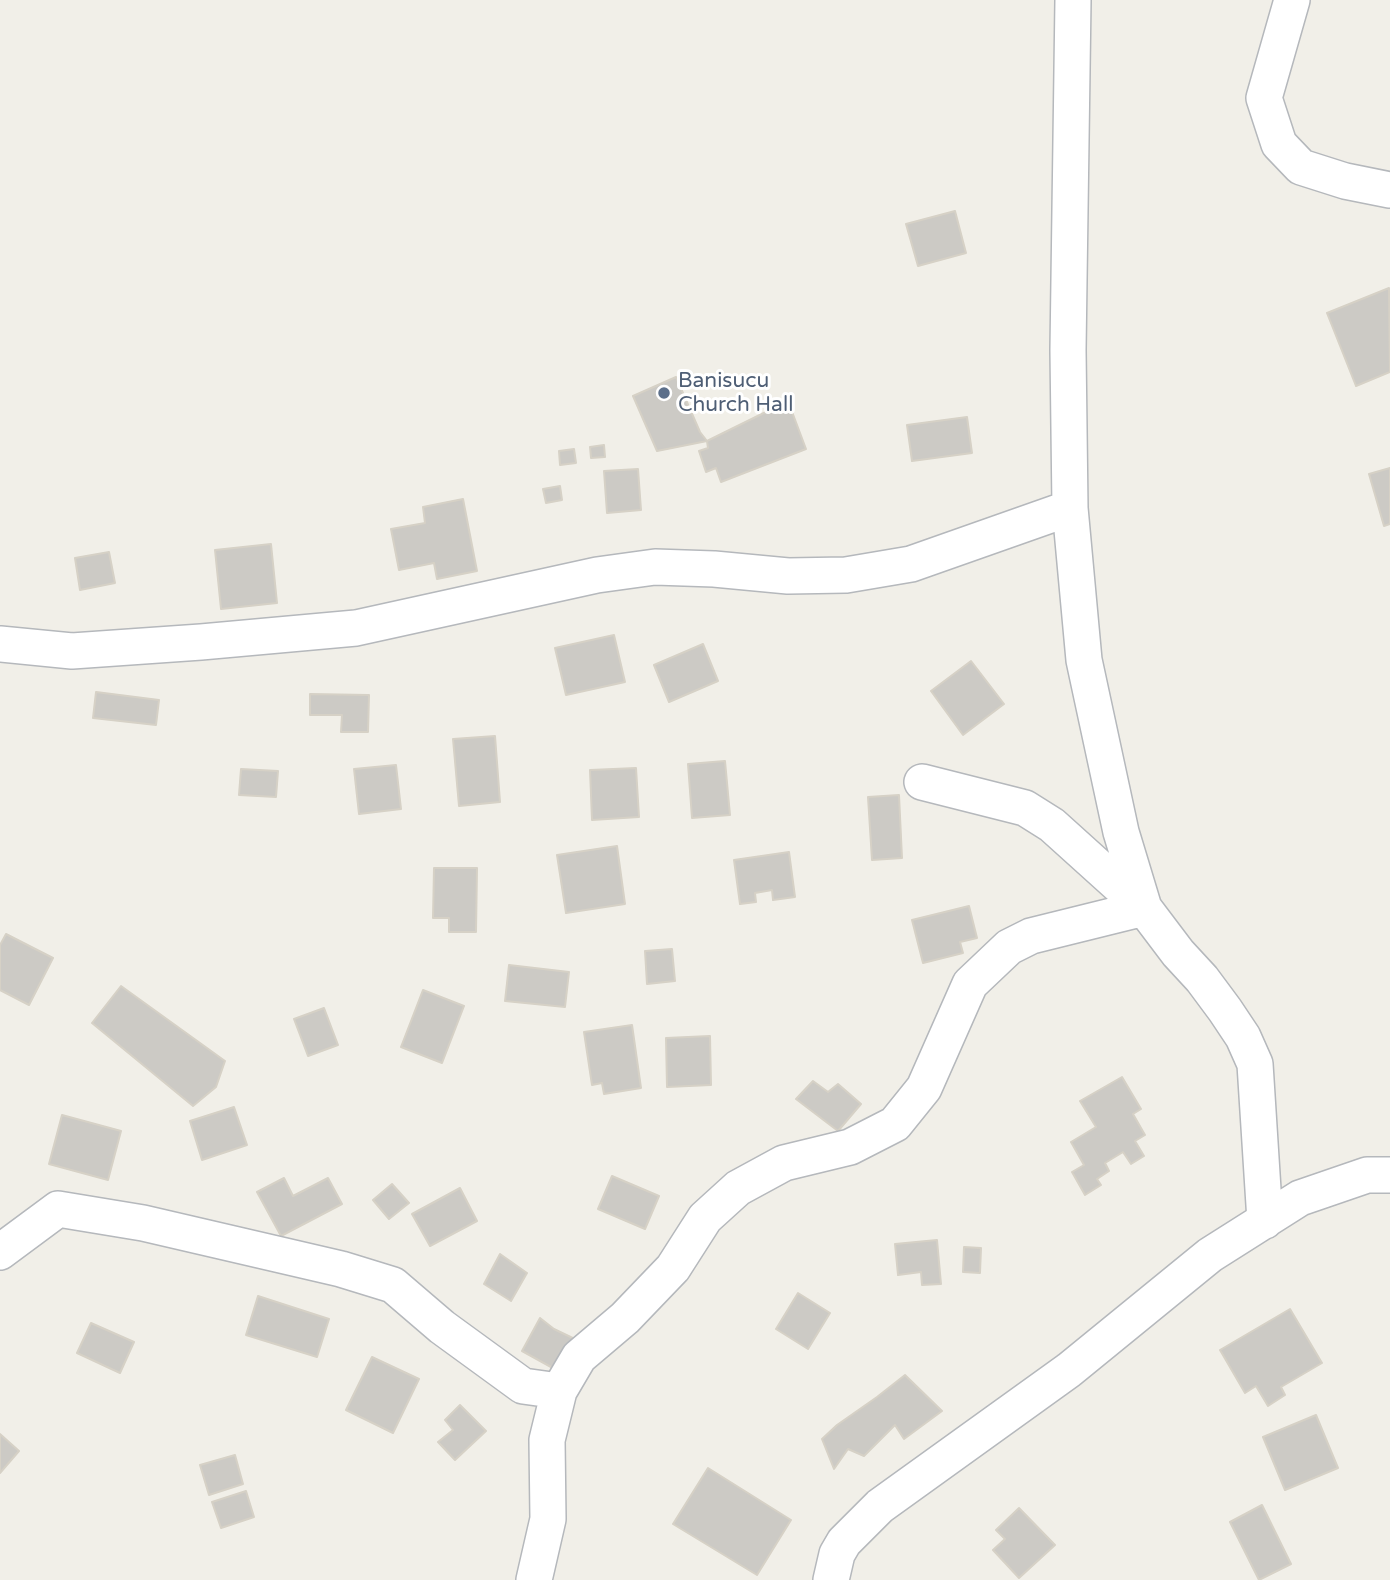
<!DOCTYPE html>
<style>
body{margin:0}
canvas{display:block;background:#f1efe8}
</style>
<canvas width="1390" height="1580"></canvas>
<script>
const c = document.querySelector('canvas').getContext('2d');
c.lineJoin = 'round';
function fill(path, color) {
  c.fillStyle = color;
  c.fill(path, 'evenodd');
}
function strokePath(path, color, width, dash) {
  c.strokeStyle = color;
  c.lineWidth = width;
  c.lineCap = dash ? 'butt' : 'round';
  c.setLineDash(dash || []);
  c.stroke(path);
}
function drawText(font, color, halo, rows, align = 'center') {
  c.font = font + ' "Varela Round",sans-serif';
  c.lineWidth = 6;
  c.setLineDash([]);
  c.textBaseline = 'middle';
  c.strokeStyle = halo;
  c.fillStyle = color;
  for (const [text, x, y, turn = 0] of rows) {
    c.save();
    c.translate(x, y);
    c.rotate((+turn || 0) * Math.PI / 180);
    c.textAlign = isNaN(turn) ? turn : align;
    if (halo) c.strokeText(text, 0, 0);
    c.fillText(text, 0, 0);
    c.restore();
  }
}
const building = new Path2D(`
 M 955,211 L 966,253 L 918,266 L 906,224 Z
 M 1389,288 L 1390,372 L 1356,386 L 1327,313 Z
 M 676,377 L 700,432 L 707,441 L 657,451 L 633,396 Z
 M 788,401 L 806,449 L 721,482 L 716,468 L 706,472 L 699,451 L 708,448 L 707,441 Z
 M 967,417 L 972,453 L 912,461 L 907,425 Z
 M 604,445 L 605,457 L 591,458 L 590,447 Z
 M 574,449 L 576,463 L 560,465 L 559,451 Z
 M 1390,468 L 1390,524 L 1384,526 L 1369,474 Z
 M 638,469 L 641,510 L 607,513 L 604,471 Z
 M 560,486 L 562,500 L 546,503 L 543,489 Z
 M 463,499 L 477,571 L 437,579 L 434,563 L 399,570 L 391,529 L 425,523 L 423,507 Z
 M 271,544 L 277,603 L 221,609 L 215,550 Z
 M 109,552 L 115,583 L 80,590 L 75,558 Z
 M 614,635 L 625,682 L 566,695 L 555,648 Z
 M 703,644 L 718,681 L 669,702 L 654,665 Z
 M 971,661 L 1004,704 L 963,735 L 931,691 Z
 M 96,692 L 159,700 L 156,725 L 93,718 Z
 M 310,694 L 369,695 L 368,732 L 341,732 L 342,715 L 310,715 Z
 M 495,736 L 500,802 L 459,806 L 453,739 Z
 M 725,761 L 730,815 L 692,818 L 688,764 Z
 M 396,765 L 401,809 L 359,814 L 354,769 Z
 M 636,768 L 639,817 L 592,820 L 590,770 Z
 M 241,769 L 278,771 L 276,797 L 239,795 Z
 M 899,795 L 902,858 L 872,860 L 868,797 Z
 M 617,846 L 625,904 L 566,913 L 557,855 Z
 M 789,852 L 795,897 L 773,900 L 772,890 L 755,893 L 756,902 L 740,904 L 734,860 Z
 M 434,868 L 477,868 L 476,932 L 449,932 L 449,918 L 433,918 Z
 M 969,906 L 977,938 L 960,942 L 963,953 L 923,963 L 912,920 Z
 M 6,934 L 53,958 L 29,1005 L 0,990 L 0,945 Z
 M 672,949 L 675,981 L 647,984 L 645,951 Z
 M 509,965 L 569,972 L 565,1007 L 505,1001 Z
 M 121,986 L 225,1061 L 216,1087 L 193,1106 L 92,1023 Z
 M 423,990 L 464,1006 L 442,1063 L 401,1047 Z
 M 324,1008 L 338,1045 L 308,1056 L 294,1019 Z
 M 632,1025 L 641,1088 L 604,1094 L 602,1083 L 592,1085 L 584,1032 Z
 M 710,1036 L 711,1085 L 667,1087 L 666,1038 Z
 M 1122,1077 L 1141,1109 L 1133,1114 L 1145,1135 L 1135,1141 L 1144,1156 L 1131,1164 L 1123,1152 L 1105,1163 L 1109,1171 L 1097,1179 L 1101,1185 L 1085,1195 L 1072,1172 L 1084,1165 L 1071,1142 L 1096,1127 L 1080,1101 Z
 M 813,1081 L 828,1092 L 838,1084 L 861,1104 L 838,1131 L 796,1099 Z
 M 234,1107 L 247,1145 L 202,1160 L 190,1121 Z
 M 62,1115 L 121,1131 L 108,1180 L 49,1164 Z
 M 612,1176 L 659,1196 L 645,1229 L 598,1209 Z
 M 284,1178 L 293,1196 L 328,1178 L 342,1204 L 281,1236 L 257,1192 Z
 M 392,1184 L 409,1203 L 389,1219 L 373,1200 Z
 M 460,1188 L 477,1221 L 430,1246 L 412,1214 Z
 M 937,1240 L 941,1284 L 922,1285 L 921,1272 L 898,1275 L 895,1244 Z
 M 964,1247 L 981,1248 L 980,1273 L 963,1272 Z
 M 500,1254 L 527,1273 L 511,1301 L 484,1284 Z
 M 798,1293 L 830,1313 L 808,1349 L 776,1329 Z
 M 258,1296 L 329,1319 L 317,1357 L 246,1335 Z
 M 1290,1309 L 1322,1363 L 1281,1387 L 1285,1395 L 1268,1406 L 1256,1386 L 1245,1393 L 1220,1350 Z
 M 540,1318 L 554,1329 L 581,1342 L 560,1372 L 522,1351 Z
 M 91,1323 L 134,1342 L 120,1373 L 77,1353 Z
 M 372,1357 L 419,1379 L 393,1433 L 346,1410 Z
 M 905,1375 L 942,1411 L 904,1439 L 895,1425 L 864,1456 L 848,1449 L 834,1469 L 822,1439 L 837,1425 L 877,1397 Z
 M 460,1405 L 486,1431 L 455,1460 L 438,1442 L 453,1430 L 445,1420 Z
 M 1316,1415 L 1338,1468 L 1285,1490 L 1263,1437 Z
 M 0,1434 L 19,1451 L 0,1473 Z
 M 235,1455 L 243,1484 L 209,1495 L 200,1465 Z
 M 708,1468 L 791,1520 L 757,1575 L 673,1524 Z
 M 246,1491 L 254,1517 L 221,1528 L 212,1502 Z
 M 1262,1505 L 1291,1564 L 1259,1580 L 1230,1522 Z
 M 1019,1508 L 1055,1545 L 1019,1578 L 993,1550 L 1005,1539 L 996,1530 Z`);
fill(building, '#cccac5');
strokePath(building, '#d6d1c6', 2);
const minor = new Path2D(`
 M 1073,0 L 1068,350 L 1070,508 L 1084,660 L 1121,832 L 1144,908 L 1178,953 L 1202,979 L 1225,1010 L 1243,1037 L 1255,1064 L 1265,1221
 M 1292,0 L 1264,98 L 1279,144 L 1301,167 L 1345,181 L 1390,190
 M 0,644 L 72,651 L 201,642 L 356,628 L 597,575 L 655,567 L 714,569 L 788,576 L 846,575 L 911,564 L 1070,508
 M 922,782 L 1025,808 L 1052,825 L 1144,908
 M 0,1252 L 58,1209 L 143,1223 L 341,1269 L 393,1285 L 442,1327 L 523,1386 L 559,1391
 M 534,1580 L 548,1519 L 547,1440 L 559,1391 L 579,1357 L 625,1318 L 673,1268 L 705,1218 L 738,1188 L 784,1163 L 850,1147 L 895,1124 L 924,1088 L 970,984 L 1009,947 L 1031,936 L 1144,908
 M 831,1580 L 837,1554 L 844,1542 L 880,1506 L 1069,1370 L 1210,1255 L 1300,1198 L 1367,1175 L 1390,1175`);
strokePath(minor, '#b5b8bc', 38);
strokePath(minor, '#fff', 35);
for (const [x, y, r, color] of [
 [664,393,7,"#5c6f8a"]
]) {
  const dot = new Path2D();
  dot.arc(x, y, r, 0, 2 * Math.PI);
  c.fillStyle = color;
  c.fill(dot);
  strokePath(dot, '#fff', 2.5);
}
drawText('21px', '#4e5e75', '#fff', [
 ["Banisucu",678,381],
 ["Church Hall",678,405]
], 'left');
</script>
